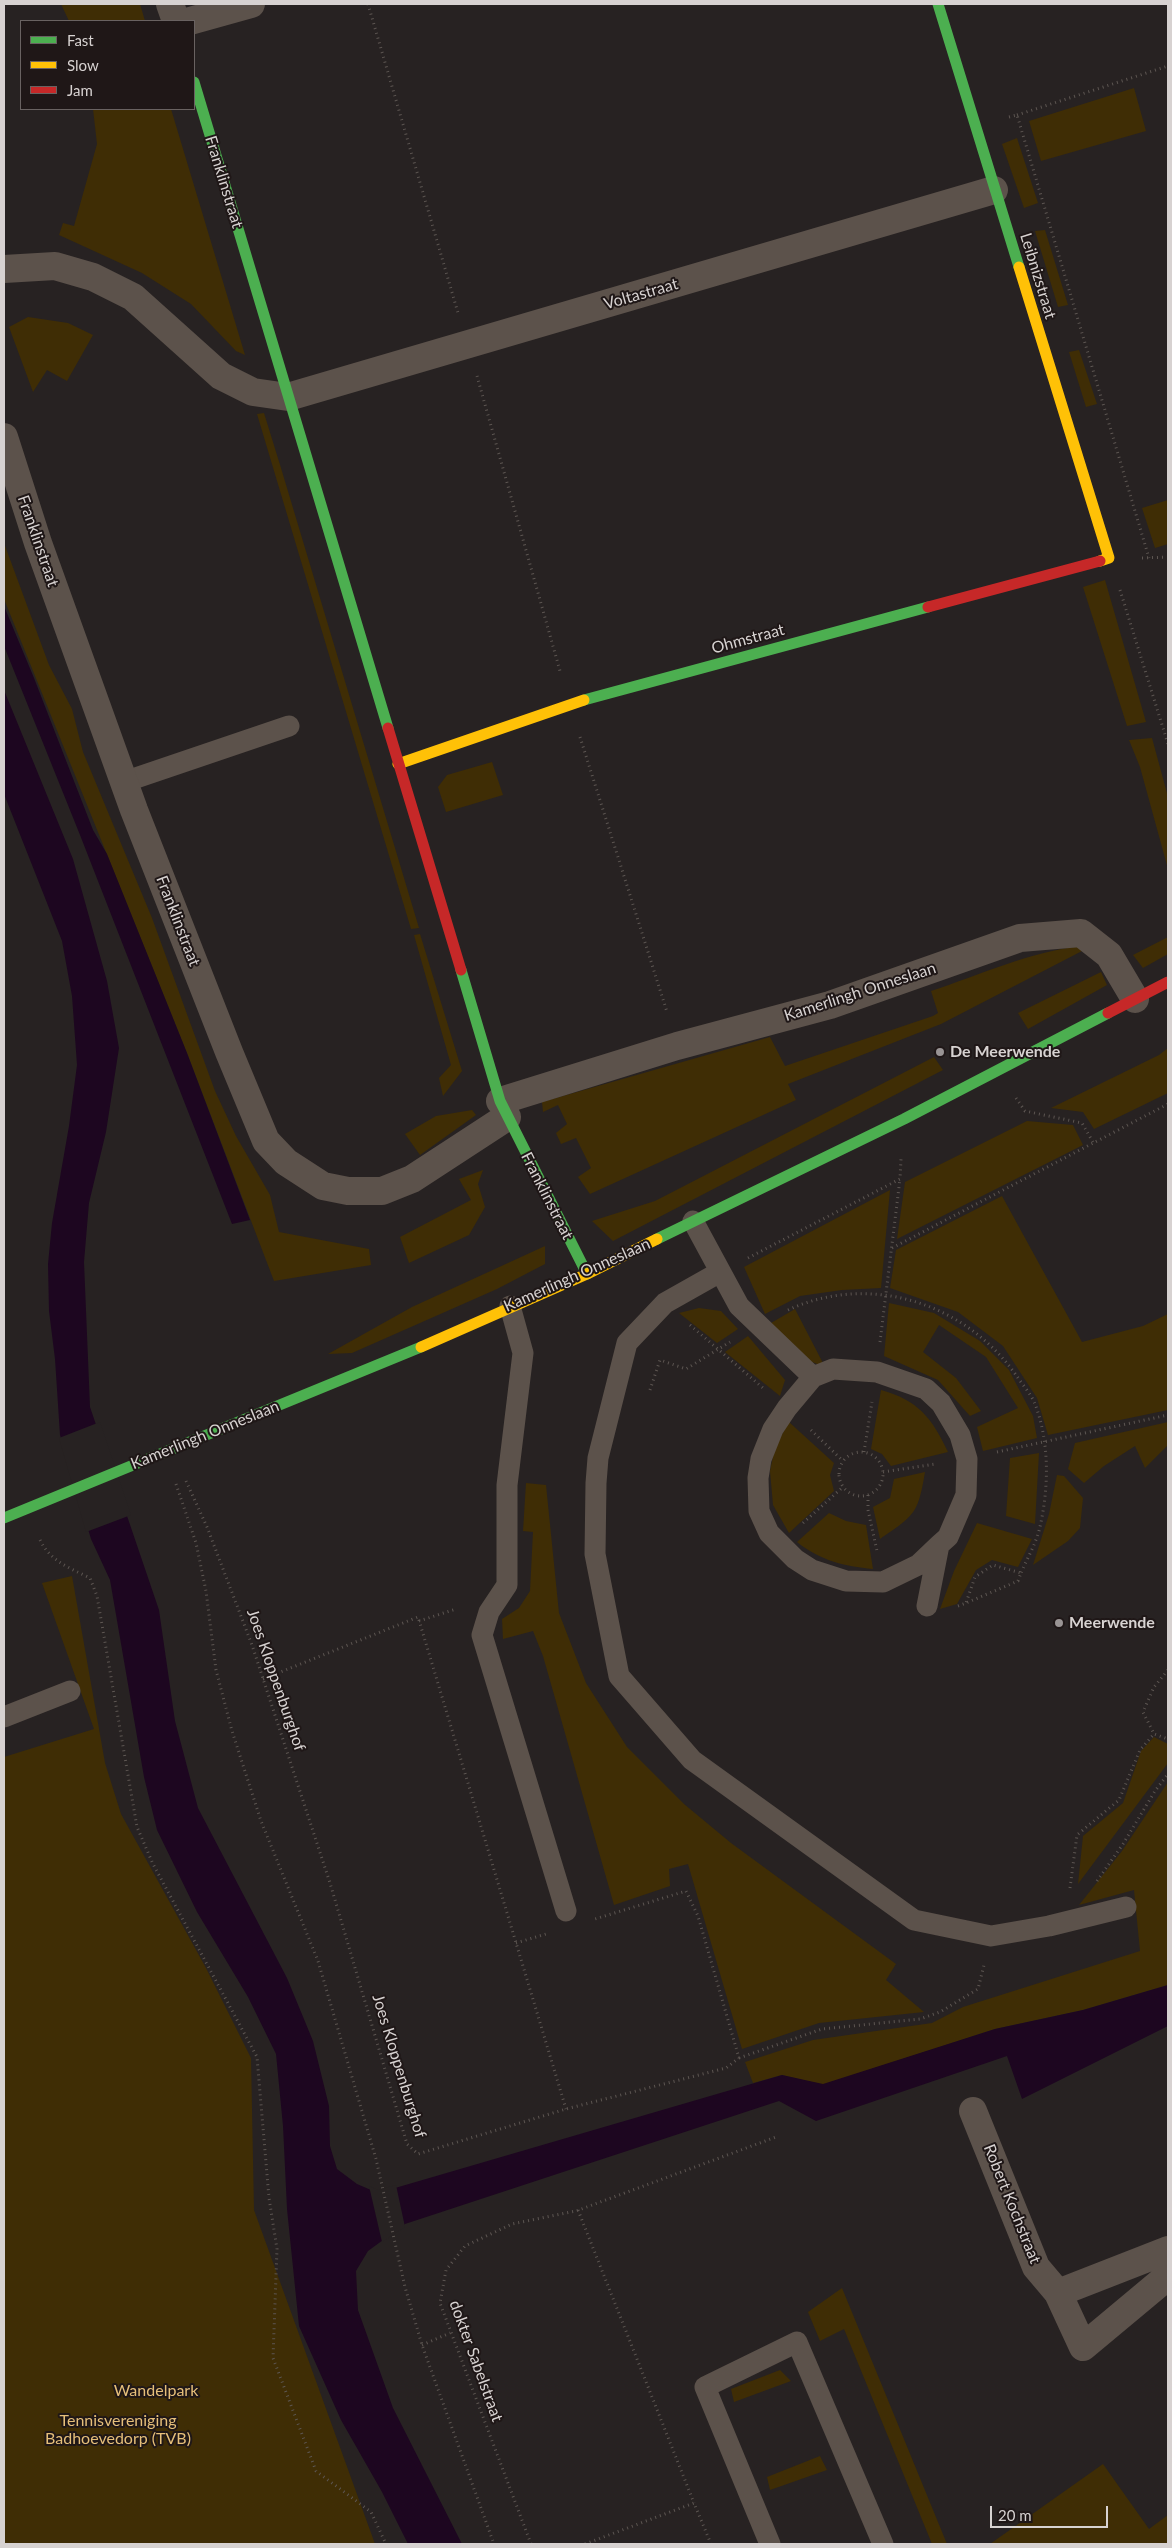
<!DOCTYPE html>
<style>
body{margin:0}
#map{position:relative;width:1172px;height:2548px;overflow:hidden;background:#272222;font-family:Lato,sans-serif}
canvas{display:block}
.frame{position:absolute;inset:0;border:5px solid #d7d2d1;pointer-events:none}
.legend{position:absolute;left:20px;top:20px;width:175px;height:90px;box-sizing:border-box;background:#1f1717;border:1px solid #696261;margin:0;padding:6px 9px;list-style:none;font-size:15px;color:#d7d2d1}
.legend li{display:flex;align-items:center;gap:10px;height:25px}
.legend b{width:25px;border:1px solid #696261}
.scale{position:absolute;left:990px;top:2506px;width:118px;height:22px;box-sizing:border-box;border:2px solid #d7d2d1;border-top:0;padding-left:6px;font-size:15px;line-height:18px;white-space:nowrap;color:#d7d2d1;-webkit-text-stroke:4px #1f1717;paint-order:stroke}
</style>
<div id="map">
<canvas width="1172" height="2548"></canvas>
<div class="frame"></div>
<ul class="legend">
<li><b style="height:6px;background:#4caf50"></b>Fast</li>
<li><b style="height:6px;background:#ffc107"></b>Slow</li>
<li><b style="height:6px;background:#c62828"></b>Jam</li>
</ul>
<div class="scale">20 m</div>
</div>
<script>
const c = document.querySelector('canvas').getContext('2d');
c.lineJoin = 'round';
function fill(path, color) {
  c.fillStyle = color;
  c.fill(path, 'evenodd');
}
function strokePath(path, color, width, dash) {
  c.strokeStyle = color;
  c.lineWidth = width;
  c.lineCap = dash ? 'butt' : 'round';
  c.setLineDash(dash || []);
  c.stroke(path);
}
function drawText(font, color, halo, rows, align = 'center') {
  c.font = font + ' Lato,sans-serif';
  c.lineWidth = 4;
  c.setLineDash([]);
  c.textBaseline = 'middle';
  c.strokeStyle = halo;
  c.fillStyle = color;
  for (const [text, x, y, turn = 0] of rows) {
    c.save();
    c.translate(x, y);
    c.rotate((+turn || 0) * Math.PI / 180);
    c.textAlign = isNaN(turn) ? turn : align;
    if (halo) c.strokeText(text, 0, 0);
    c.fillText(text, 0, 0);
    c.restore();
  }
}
fill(new Path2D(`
 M 61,4 L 140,4 L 145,21 L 69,21 Z
 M 1134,88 L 1146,131 L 1041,161 L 1029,121 Z
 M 93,109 L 171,109 L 245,355 L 236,351 L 191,304 L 142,273 L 59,235 L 63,223 L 74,226 L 97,144 Z
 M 1017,138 L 1038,203 L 1024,208 L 1002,144 Z
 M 1045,230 L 1068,305 L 1058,307 L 1035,231 Z
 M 28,317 L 68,323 L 93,335 L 67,381 L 47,370 L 33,392 L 9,327 Z
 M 1079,350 L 1097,404 L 1086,407 L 1069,352 Z
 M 264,413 L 281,468 L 419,928 L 411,929 L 257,414 Z
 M 1168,500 L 1168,544 L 1155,548 L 1142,508 Z
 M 4,543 L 49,665 L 72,709 L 83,752 L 152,918 L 215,1091 L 236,1136 L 270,1195 L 279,1232 L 369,1249 L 371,1265 L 274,1281 L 187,1053 L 4,599 Z
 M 1105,580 L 1146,722 L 1127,726 L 1083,587 Z
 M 1152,738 L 1168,797 L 1168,869 L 1140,767 L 1129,740 Z
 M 492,762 L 503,795 L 446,812 L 438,787 L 447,775 Z
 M 420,934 L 462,1071 L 443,1096 L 439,1078 L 451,1065 L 414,935 Z
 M 1168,937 L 1168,954 L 1143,968 L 1133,955 Z
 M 1082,946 L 1082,951 L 941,1024 L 788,1084 L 796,1100 L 590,1194 L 578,1177 L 591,1168 L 576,1138 L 561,1144 L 556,1133 L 567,1124 L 558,1105 L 543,1112 L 542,1102 L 770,1037 L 785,1066 L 933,1016 L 938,1013 L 931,991 C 980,975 1031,951 1082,946 Z
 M 1101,972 L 1107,985 L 1028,1029 L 1018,1013 Z
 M 1168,1048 L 1168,1093 L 1094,1129 L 1083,1112 L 1051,1108 L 1159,1055 Z
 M 934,1057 L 943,1070 L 613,1241 L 592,1221 L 655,1201 Z
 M 472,1110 L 476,1115 L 420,1155 L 405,1134 L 436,1116 Z
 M 1027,1121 L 1073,1125 L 1083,1145 L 897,1239 L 905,1182 Z
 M 483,1170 L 478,1184 L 485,1207 L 469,1235 L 409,1263 L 400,1237 L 471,1200 L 459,1179 Z
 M 890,1190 L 881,1288 L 842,1290 L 800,1296 L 765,1314 L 744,1267 Z
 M 1002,1196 L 1082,1342 L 1143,1326 L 1168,1314 L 1168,1410 L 1048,1435 L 1037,1398 L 1003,1346 L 958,1312 L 890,1288 L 896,1250 Z
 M 545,1246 L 545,1264 L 497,1289 L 352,1353 L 328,1354 L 412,1307 Z
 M 889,1303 L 934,1313 L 980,1341 L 1009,1370 L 1033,1416 L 1037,1438 L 983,1451 L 977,1427 L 1018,1408 L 986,1357 L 939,1325 L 923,1352 L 956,1378 L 981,1411 L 970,1416 L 938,1380 L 884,1356 Z
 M 699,1308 L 721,1311 L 738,1329 L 717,1343 L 679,1313 Z
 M 795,1309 L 825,1367 L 802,1358 L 771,1323 Z
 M 748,1336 L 785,1380 L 780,1396 L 725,1352 Z
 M 881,1390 C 918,1400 932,1418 948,1452 L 891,1466 L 882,1454 L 871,1449 Z
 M 789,1422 L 834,1463 L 830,1475 L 834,1491 L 789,1533 L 773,1505 L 770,1471 L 775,1447 Z
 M 1168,1422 L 1168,1445 L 1145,1468 L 1135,1446 L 1104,1466 L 1084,1483 L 1068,1469 L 1075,1443 Z
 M 1039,1453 L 1035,1524 L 1006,1516 L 1010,1458 Z
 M 925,1472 C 918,1514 915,1515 880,1539 L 873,1507 L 890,1498 L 894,1479 Z
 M 1057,1475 L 1064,1476 L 1083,1498 L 1080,1528 L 1068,1541 L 1033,1565 L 1049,1514 Z
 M 526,1483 L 546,1485 L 559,1613 L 586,1683 L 627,1747 L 684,1804 L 731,1843 L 896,1964 L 886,1980 L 924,2012 L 819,2023 L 742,2049 L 688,1864 L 669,1869 L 670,1886 L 614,1905 L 543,1656 L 533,1631 L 503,1639 L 502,1619 L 519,1608 L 530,1591 L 533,1532 L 523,1531 Z
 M 829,1513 L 846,1521 L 866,1525 L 873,1569 C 844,1566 821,1561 797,1542 Z
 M 977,1523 L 1032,1539 L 1018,1567 L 992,1560 L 976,1570 L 957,1604 L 940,1609 L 954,1571 Z
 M 72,1576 L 105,1763 L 121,1814 L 206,1968 L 251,2058 L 254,2210 L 375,2544 L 4,2544 L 4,1757 L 94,1729 L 42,1583 Z
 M 1154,1737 L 1168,1744 L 1168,1763 L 1078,1884 L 1083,1836 L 1123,1803 L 1141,1751 Z
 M 1168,1782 L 1168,1985 L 1083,2010 L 995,2029 L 823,2085 L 782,2075 L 753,2083 L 745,2062 L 813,2040 L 932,2023 L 963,2007 L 1140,1951 L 1134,1890 L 1079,1905 L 1122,1851 Z
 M 842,2288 L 947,2544 L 932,2544 L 844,2329 L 820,2341 L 808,2312 Z
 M 780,2370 L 791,2381 L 734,2402 L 731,2389 Z
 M 820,2456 L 827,2470 L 770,2490 L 767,2477 Z
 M 1103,2464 L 1149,2529 L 1168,2515 L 1168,2544 L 990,2544 Z`), '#3f2d05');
fill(new Path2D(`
 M 4,606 L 34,678 L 93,830 L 107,854 L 187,1053 L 250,1220 L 232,1224 L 80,835 L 4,646 Z
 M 4,690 L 73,859 L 107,981 L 119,1048 L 106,1132 L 89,1203 L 84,1262 L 90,1407 L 159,1610 L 175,1721 L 198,1808 L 287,1978 L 313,2041 L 329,2106 L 330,2146 L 337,2169 L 357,2184 L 378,2193 L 782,2075 L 823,2084 L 995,2029 L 1083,2010 L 1168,1985 L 1168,2026 L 1022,2099 L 1007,2056 L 816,2121 L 779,2101 L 405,2224 L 368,2251 L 356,2271 L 358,2310 L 393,2408 L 462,2544 L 408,2544 L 382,2492 L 341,2420 L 299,2326 L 287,2209 L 283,2126 L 276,2054 L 248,1997 L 197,1912 L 157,1830 L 144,1777 L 110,1580 L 91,1539 L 60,1435 L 55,1359 L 49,1311 L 48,1264 L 52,1223 L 69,1126 L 77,1065 L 72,996 L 62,941 L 4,794 Z`), '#1d0620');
fill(new Path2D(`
 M 100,1422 L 131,1515 L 86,1532 L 59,1438 Z
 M 396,2185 L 405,2227 L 382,2242 L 369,2186 L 378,2190 Z`), '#272222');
strokePath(new Path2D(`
 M 368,4 L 458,313
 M 1017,115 L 1168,66
 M 1009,117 L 1017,115 L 1149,558
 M 477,376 L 560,671
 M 1142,558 L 1168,557
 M 1120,590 L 1168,744
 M 580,737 L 667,1012
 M 1016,1098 L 1025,1111 L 1082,1123 L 1094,1144
 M 892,1248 L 1168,1104
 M 748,1258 L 900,1179 L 901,1159
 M 788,1310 C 870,1272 965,1303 1016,1375 C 1022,1384 1031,1394 1035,1404 C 1050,1443 1049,1490 1039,1531 C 1035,1545 1027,1559 1021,1573
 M 690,1325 L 763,1388
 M 880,1342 L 900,1179
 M 650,1390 L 660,1360 L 686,1369 L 730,1342
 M 811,1430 L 843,1461
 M 864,1452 L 872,1402
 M 997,1452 L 1168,1415
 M839 1474a22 22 0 1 1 44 0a22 22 0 1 1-44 0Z
 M 883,1472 L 935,1464
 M 186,1481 L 207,1527 L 252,1645 L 330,1883 L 407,2144 L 418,2154 L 566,2109 L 726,2068 L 739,2058 L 698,1916 L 686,1891 L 595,1919
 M 176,1484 L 196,1543 L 206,1591 L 216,1670 L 232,1731 L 261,1821 L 318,1961 L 376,2159 L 405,2287 L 422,2345 L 494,2544
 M 868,1495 L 868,1510 L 877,1551
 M 803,1523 L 843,1487
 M 40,1540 C 51,1562 70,1568 90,1578 L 97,1596 L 137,1827 L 153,1864 L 257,2057 L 269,2198 L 277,2249 L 273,2358 L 316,2471 L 371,2512 L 386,2544
 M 958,1606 L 966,1603 L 1018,1581 L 1021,1573 L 993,1565 L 975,1577 L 966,1603
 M 419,1621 L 456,1609
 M 1168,1670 L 1154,1687 L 1143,1712 L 1154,1734 L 1168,1739
 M 263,1679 L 418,1617 L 566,2109
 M 1097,1881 L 1123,1844 L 1155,1791 L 1168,1774
 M 1070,1888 L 1077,1835 L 1119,1800 L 1140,1750 L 1154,1734
 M 516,1943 L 546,1934
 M 739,2058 L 822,2029 L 920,2019 L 940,2012 L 978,1989 L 984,1965
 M 578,2210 L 694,2503
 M 422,2345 L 450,2333
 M 531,2544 L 440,2303 L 446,2270 L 465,2246 L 512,2224 L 576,2211 L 776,2137
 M 585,2544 L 694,2503 L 711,2544`), '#5d5652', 3, [1, 4]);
strokePath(new Path2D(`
 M 124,782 L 289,726
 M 693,1221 L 739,1306 L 813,1377
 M 720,1272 L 665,1303 L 627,1343 L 598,1458 L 596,1483 L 595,1554 L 619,1676 L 692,1760 L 914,1920 L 991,1936 L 1049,1926 L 1126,1907
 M 510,1306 L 523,1353 L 507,1485 L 507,1585 L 489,1612 L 482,1635 L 566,1911
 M 927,1606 L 939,1545 L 948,1537 L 966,1495 L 967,1459 L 960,1435 L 941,1403 L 926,1389 L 877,1372 L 833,1369 L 813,1377 L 787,1408 L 773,1429 L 761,1459 L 758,1478 L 759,1511 L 769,1533 L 795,1559 L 812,1570 L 846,1581 L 883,1582 L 918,1565 L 939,1545
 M 4,1717 L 70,1691
 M 770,2544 L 705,2387 L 797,2342 L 883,2544`), '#5c524b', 21);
strokePath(new Path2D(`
 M 170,4 L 176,21
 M 190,21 L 251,4
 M 4,269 L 55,266 L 93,277 L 133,297 L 221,376 L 253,392 L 288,397 L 994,190
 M 4,437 L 38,543 L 134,810 L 229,1052 L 266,1141 L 286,1162 L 323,1186 L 348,1191 L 382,1191 L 412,1179 L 507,1117
 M 500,1101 L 677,1046 L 830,1005 L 1020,938 L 1081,933 L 1109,955 L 1135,999
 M 973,2111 L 1036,2267 L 1058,2293
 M 1168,2250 L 1058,2293 L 1083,2347 L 1168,2276`), '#5c524b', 28);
strokePath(new Path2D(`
 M 938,4 L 1019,267
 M 194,82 L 388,728
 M 584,700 L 928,607
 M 461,970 L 500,1101 L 587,1274
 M 657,1239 L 904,1119 L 1108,1013
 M 4,1518 L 421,1347`), '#4caf50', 11);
strokePath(new Path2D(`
 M 1019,267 L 1109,558 L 1100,561
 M 398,764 L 584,700
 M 421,1347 L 587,1274 L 657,1239`), '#ffc107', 11);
strokePath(new Path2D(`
 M 928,607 L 1100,561
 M 388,728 L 461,970
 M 1108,1013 L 1168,982`), '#c62828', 11);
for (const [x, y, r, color] of [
 [940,1052,5,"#999494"],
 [1059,1623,5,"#999494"]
]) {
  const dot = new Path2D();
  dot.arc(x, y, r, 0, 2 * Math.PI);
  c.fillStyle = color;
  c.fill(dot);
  strokePath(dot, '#1f1717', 2);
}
drawText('16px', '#d7d2d1', '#1f1717', [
 ["Franklinstraat",224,182,73],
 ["Leibnizstraat",1038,276,73],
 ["Voltastraat",641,294,-16],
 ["Franklinstraat",38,541,71],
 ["Ohmstraat",748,639,-15],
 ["Franklinstraat",178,921,69],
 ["Kamerlingh Onneslaan",860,992,-18],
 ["Franklinstraat",547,1196,63],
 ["Kamerlingh Onneslaan",577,1275,-24],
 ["Kamerlingh Onneslaan",205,1435,-22],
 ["Joes Kloppenburghof",276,1680,71],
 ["Joes Kloppenburghof",399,2066,73],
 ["Robert Kochstraat",1012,2204,68],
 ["dokter Sabelstraat",476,2361,70]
]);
drawText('bold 16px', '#d7d2d1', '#1f1717', [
 ["De Meerwende",950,1052],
 ["Meerwende",1069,1623]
], 'left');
drawText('16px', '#e6bf7a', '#1f1717', [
 ["Wandelpark",156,2391],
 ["Tennisvereniging",118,2421],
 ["Badhoevedorp (TVB)",118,2439]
]);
</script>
